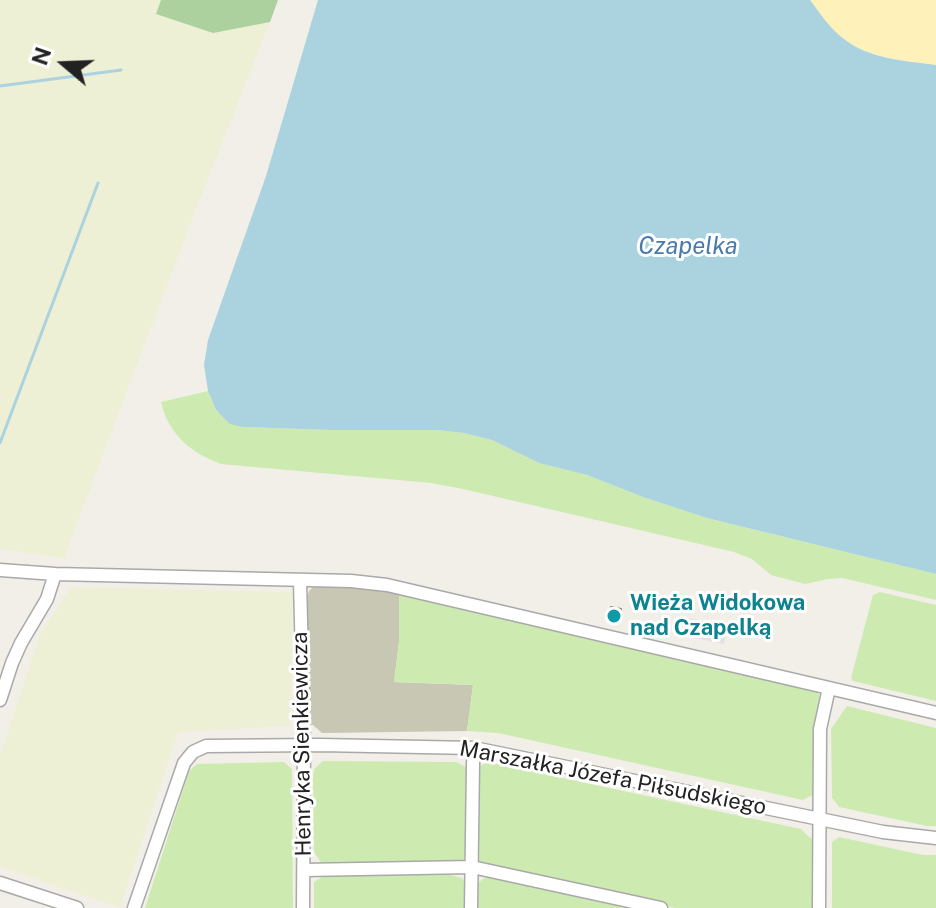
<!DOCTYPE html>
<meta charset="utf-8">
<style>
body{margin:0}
#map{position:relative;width:936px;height:908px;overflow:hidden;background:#f2efe9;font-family:"Public Sans",sans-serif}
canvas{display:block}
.north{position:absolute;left:24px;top:24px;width:80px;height:80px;-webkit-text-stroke:6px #fff;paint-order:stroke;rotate:289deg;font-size:22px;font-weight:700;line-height:32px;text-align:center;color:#222}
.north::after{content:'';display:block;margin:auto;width:28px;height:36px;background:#222;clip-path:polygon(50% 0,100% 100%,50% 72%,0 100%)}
</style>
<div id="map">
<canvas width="936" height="908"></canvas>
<div class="north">N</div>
</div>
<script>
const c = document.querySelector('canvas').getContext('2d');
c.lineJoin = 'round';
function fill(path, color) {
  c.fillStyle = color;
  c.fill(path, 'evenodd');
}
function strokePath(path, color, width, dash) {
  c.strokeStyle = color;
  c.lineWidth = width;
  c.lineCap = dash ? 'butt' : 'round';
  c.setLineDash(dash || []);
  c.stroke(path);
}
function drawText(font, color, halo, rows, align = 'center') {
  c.font = font + ' "Public Sans",sans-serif';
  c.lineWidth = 6;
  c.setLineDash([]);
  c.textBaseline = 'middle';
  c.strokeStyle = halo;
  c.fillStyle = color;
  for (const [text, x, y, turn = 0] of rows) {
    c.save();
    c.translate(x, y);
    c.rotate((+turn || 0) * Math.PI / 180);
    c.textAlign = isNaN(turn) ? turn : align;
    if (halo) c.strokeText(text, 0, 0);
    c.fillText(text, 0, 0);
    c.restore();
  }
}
fill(new Path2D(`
 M 321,584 L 399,592 L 399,642 L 394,682 L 473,685 L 467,731 L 322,733 L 313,725 L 308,725 L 305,607 L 309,591 L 315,585 Z`), '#c7c7b4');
fill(new Path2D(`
 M 0,0 L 161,0 L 156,14 L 254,24 L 270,22 L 196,209 L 64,558 L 0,549 Z
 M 72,587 L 293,592 L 290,726 L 178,732 L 120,908 L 0,867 L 0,755 L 40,634 Z`), '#eef0d5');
fill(new Path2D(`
 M 208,391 L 216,411 L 243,427 L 330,430 L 437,430 L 464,433 L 492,440 L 539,463 L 587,475 L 643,497 L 707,518 L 936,574 L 936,600 L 842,578 L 828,579 L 805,584 L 771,575 L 752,559 L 734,552 L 463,489 L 431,483 L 221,464 C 191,453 168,434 161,402 Z
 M 399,592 L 814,689 L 819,694 L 820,703 L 815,796 L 810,796 L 803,800 L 498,733 L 467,731 L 473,685 L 394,682 L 399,642 Z
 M 880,592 L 936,605 L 936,701 L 853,681 L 851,678 L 873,595 Z
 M 847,706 L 936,728 L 936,826 L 927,826 L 839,807 L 832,798 L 831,729 Z
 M 323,761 L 456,762 L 466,767 L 466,853 L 463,861 L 458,863 L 322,864 L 314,852 L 313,776 L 314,769 Z
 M 284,762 L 292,769 L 293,908 L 145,908 L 189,771 L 197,764 Z
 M 488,762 L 801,829 L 809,837 L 814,839 L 814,908 L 675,908 L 482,866 L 477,859 L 478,767 Z
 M 839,837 L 923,855 L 936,855 L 936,908 L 832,908 L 832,842 Z
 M 439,872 L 462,878 L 466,884 L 466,908 L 314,908 L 314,882 L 322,877 L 323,873 Z
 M 488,877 L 611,903 L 620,905 L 621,908 L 475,908 C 475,895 473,881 488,877 Z`), '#cdebb0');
fill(new Path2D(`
 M 161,0 L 278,0 L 270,22 L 213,33 L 156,14 Z`), '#add19e');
fill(new Path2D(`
 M 810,0 L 936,0 L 936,65 C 905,61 869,58 844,39 C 830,29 820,13 810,0 Z`), '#fff1ba');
fill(new Path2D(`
 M 684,617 L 728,627 L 724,644 L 680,635 Z`), '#e2e2e2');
fill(new Path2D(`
 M 318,0 L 810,0 C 820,13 830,29 844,39 C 869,59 905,61 936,65 L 936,574 L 707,518 L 643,497 L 587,475 L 539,463 L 492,440 L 464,433 L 437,430 L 330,430 L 243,427 L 230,424 L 216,410 L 208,391 L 204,365 L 208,340 L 266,176 Z`), '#aad3df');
strokePath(new Path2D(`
 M 0,86 L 121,70
 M 0,443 L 98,183`), '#aad3df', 3);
const minor = new Path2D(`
 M 0,570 L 55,574 L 351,581 L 387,585 L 936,713
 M 300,580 L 304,745 L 303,908
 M 0,700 L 12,663 L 21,643 L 47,599 L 55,574
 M 304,870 L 472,867 L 661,908
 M 0,883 L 77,908
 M 134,908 L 184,763 L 193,752 L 206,746 L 320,745 L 474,748 L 883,832 L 936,838
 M 471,908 L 473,764 L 474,748
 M 819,908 L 820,729 L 829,688`);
strokePath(minor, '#a9a9a9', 15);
strokePath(minor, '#fff', 12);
fill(new Path2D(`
 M 611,607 L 621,609 L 618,622 L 608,620 Z`), '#aba49e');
const building = new Path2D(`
 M 611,607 L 621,609 L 619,619 L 609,617 Z`);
fill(building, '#c7bfb8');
strokePath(building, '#8b8681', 2);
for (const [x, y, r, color] of [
 [614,616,8,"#0f9aa8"]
]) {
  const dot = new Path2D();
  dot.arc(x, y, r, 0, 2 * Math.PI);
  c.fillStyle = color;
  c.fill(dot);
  strokePath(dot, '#fff', 3);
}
drawText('bold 22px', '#0d838f', '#fff', [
 ["Wieża Widokowa",630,603],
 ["nad Czapelką",630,628]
], 'left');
drawText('22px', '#222', '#fff', [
 ["Henryka Sienkiewicza",302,744,-91],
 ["Marszałka Józefa Piłsudskiego",613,778,11]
]);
drawText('italic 24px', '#4a7aab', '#fff', [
 ["Czapelka",688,247]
]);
</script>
